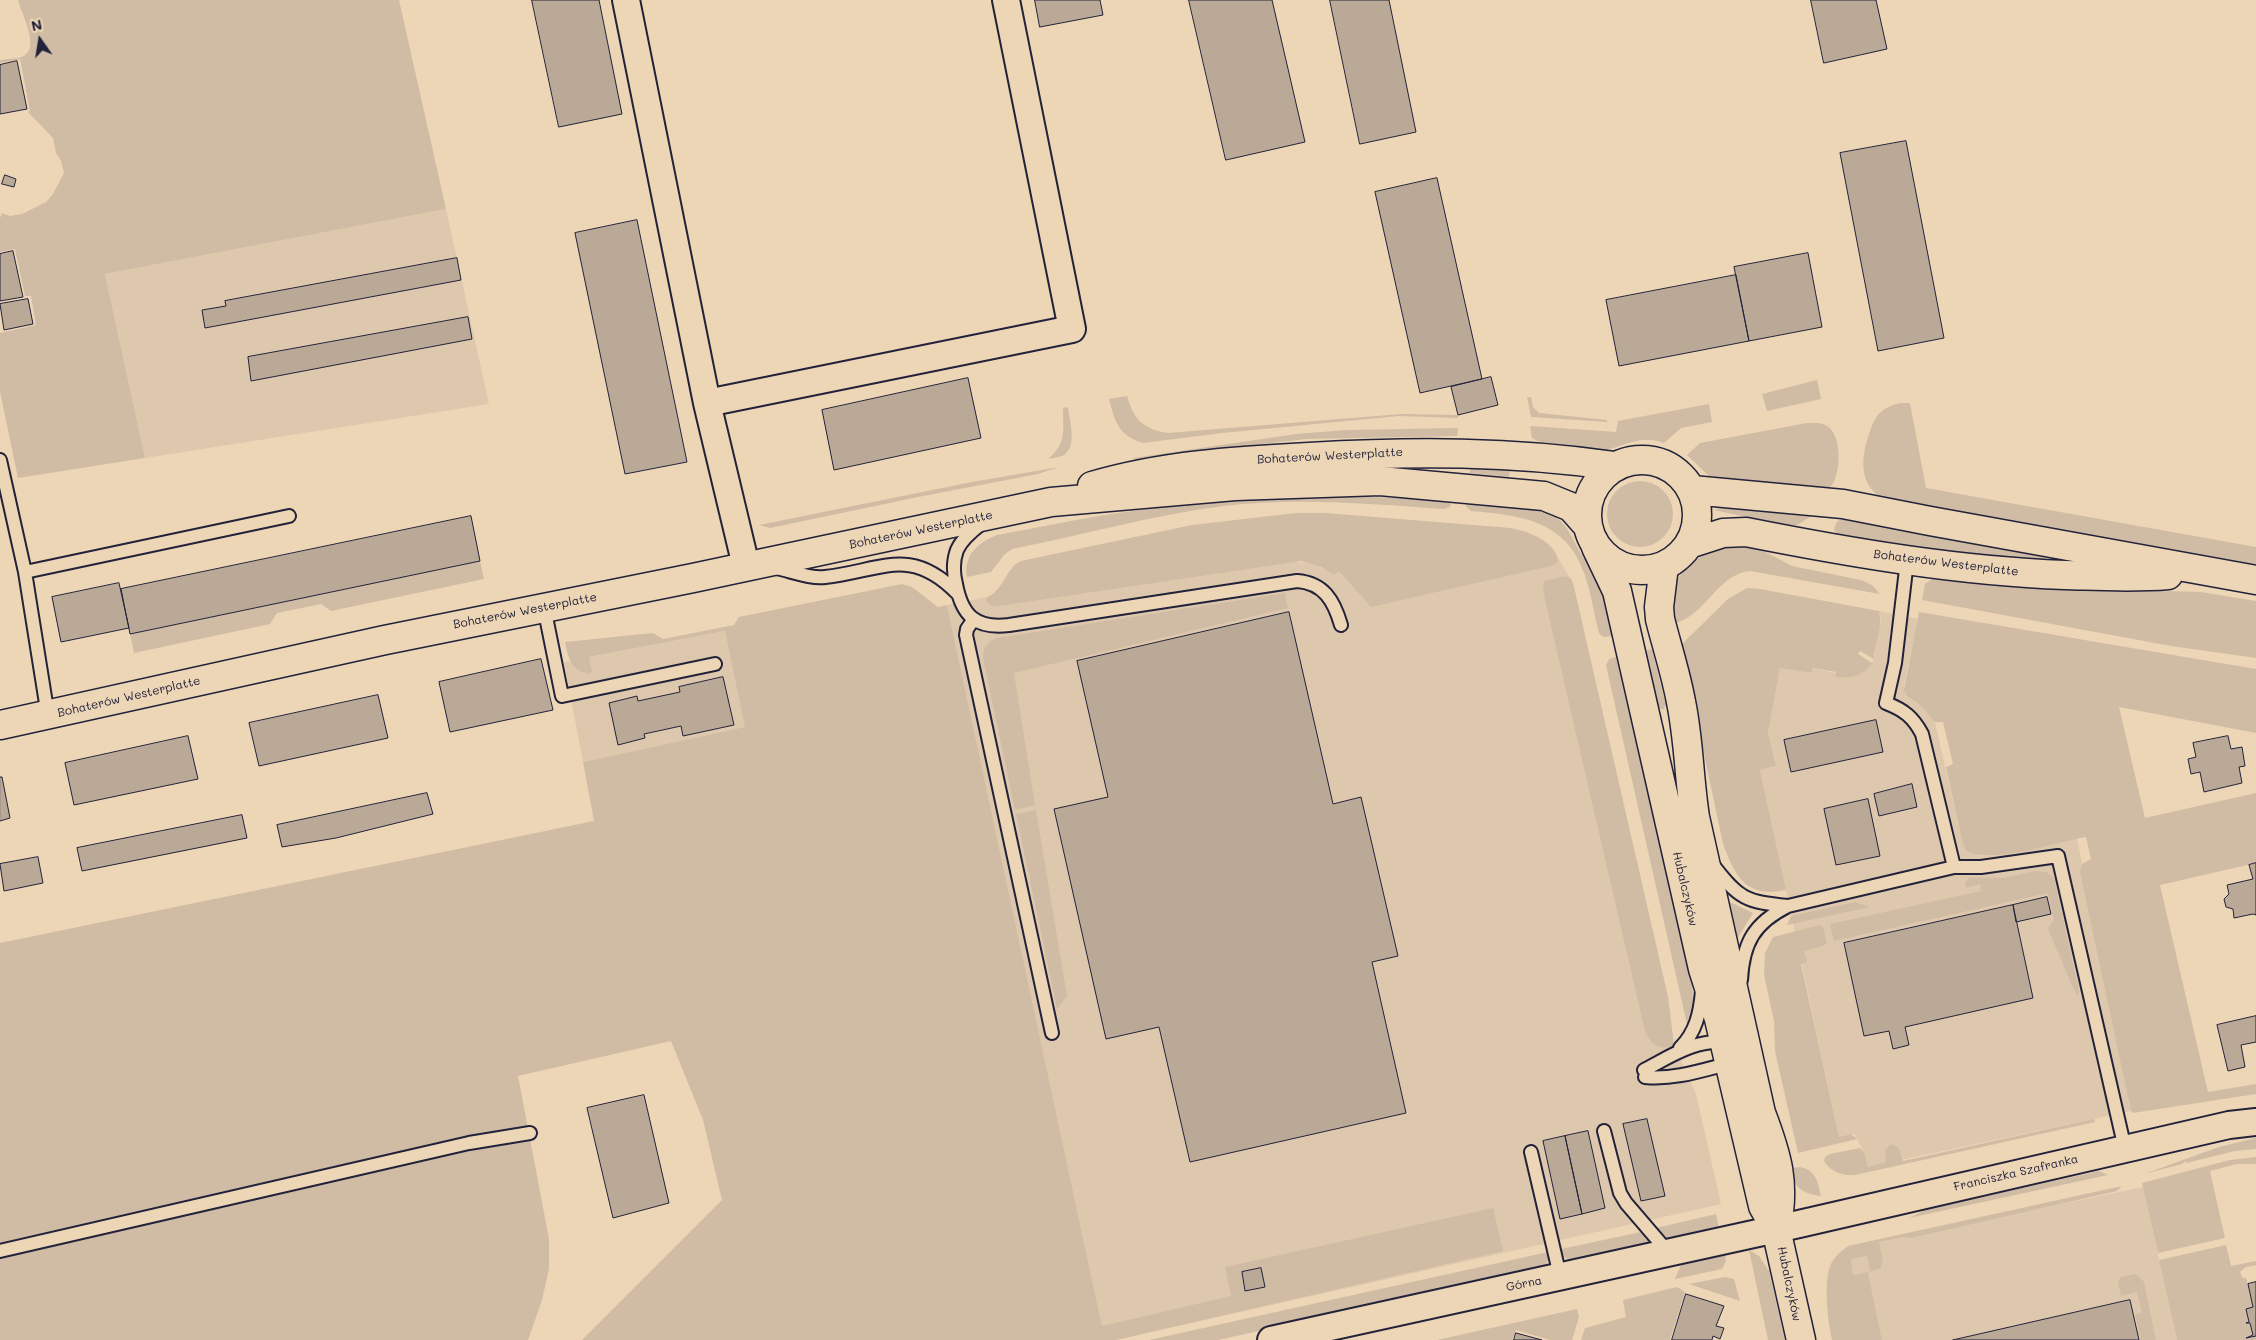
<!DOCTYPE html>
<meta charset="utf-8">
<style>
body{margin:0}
#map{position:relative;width:2256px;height:1340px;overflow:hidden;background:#edd6b6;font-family:Mali,sans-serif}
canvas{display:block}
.north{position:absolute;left:15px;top:15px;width:50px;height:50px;-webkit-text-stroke:4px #edd6b6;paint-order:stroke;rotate:347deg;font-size:14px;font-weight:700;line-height:20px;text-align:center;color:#22223b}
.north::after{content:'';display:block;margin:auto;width:18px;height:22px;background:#22223b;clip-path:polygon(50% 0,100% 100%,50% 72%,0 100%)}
</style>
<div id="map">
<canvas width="2256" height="1340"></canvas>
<div class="north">N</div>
</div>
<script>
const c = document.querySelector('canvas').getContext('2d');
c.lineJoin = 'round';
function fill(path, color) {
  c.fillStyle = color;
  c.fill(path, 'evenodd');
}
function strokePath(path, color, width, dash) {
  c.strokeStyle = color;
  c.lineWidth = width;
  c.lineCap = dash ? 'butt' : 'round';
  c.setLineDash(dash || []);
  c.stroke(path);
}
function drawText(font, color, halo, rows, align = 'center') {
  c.font = font + ' Mali,sans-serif';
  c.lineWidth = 4;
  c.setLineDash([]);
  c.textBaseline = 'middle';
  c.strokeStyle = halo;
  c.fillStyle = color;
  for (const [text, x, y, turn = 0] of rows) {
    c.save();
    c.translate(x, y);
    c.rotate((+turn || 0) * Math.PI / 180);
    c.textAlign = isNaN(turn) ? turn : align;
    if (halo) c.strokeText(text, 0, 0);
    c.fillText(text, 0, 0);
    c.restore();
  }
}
fill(new Path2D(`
 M 446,209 L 489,404 L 145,458 L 105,274 Z
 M 1558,558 L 1573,583 L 1668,997 L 1674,1046 L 1696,1094 L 1721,1204 L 1116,1340 L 1105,1340 L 947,605 L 987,597 L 992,606 L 1000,606 L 1294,561 L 1316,565 L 1334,574 L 1339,571 L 1558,560 Z
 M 1879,611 L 1918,619 L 1904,686 L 1908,697 L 1918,703 L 1935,722 L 1962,841 L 1966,851 L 1982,856 L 2002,855 L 2077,838 L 2131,1111 L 1868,1167 L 1864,1152 L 1855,1135 L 1851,1134 L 1839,1137 L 1760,770 L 1776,766 L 1768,733 L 1780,667 L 1812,673 L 1813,668 L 1836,673 L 1870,666 L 1874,659 L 1881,619 Z
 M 725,631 L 746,727 L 583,762 L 564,662 Z
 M 2143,1187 L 2177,1340 L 1882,1340 L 1868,1272 L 1853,1275 L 1851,1259 L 1867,1256 L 1870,1271 L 1876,1270 L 1883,1259 L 1879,1242 Z`), '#dec8ad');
fill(new Path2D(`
 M 18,0 L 399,0 L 446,209 L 105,274 L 145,458 L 18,478 L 0,392 L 0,333 L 36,325 L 31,296 L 25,296 L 15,249 L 0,252 L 0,218 L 2,213 L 10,216 L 22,214 L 46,202 L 53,194 L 64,173 L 61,161 L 56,153 L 53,138 L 28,112 L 30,111 L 20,59 L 0,63 L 0,60 C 7,59 18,59 24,56 C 40,46 21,13 18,0 Z
 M 1817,380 L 1821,399 L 1767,411 L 1762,394 Z
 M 1127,396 C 1134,420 1143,429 1168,433 L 1401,414 L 1458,415 L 1458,418 L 1399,416 L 1222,433 L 1143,443 C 1118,435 1115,422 1109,399 Z
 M 1527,397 L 1531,397 L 1533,407 L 1539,413 L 1607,420 L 1607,422 L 1531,417 Z
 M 1900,403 L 1910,403 L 1926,488 L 2256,547 L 2256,569 L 1886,501 C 1859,486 1860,461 1869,434 C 1872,426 1874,417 1882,411 C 1887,407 1893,405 1900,403 Z
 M 1709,404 L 1712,422 L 1681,428 L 1664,443 C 1636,433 1621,450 1596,452 C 1583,453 1542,445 1532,438 L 1530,426 L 1616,432 L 1618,421 Z
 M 1068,407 C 1069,419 1078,446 1064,455 C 1060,457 1053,458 1048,459 C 1067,443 1063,430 1063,408 Z
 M 1807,423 C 1814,423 1821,422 1827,426 C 1843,435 1842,480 1827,490 L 1709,476 L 1687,455 L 1700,443 Z
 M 1458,428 L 1457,436 L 1306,439 L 1246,446 L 1154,460 L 1141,462 L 1133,458 L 1296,434 L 1347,430 Z
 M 1470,466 L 1510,467 L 1509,477 L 1470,473 Z
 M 1059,467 L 1038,474 L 918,497 L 770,528 L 759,525 L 972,482 Z
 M1607 514a33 33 0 1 1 66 0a33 33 0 1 1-66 0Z
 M 1343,496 L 1452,500 L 1450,507 L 1444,509 C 1371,504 1298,497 1224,506 C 1153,515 1083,535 1012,549 L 1004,555 L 991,572 L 967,577 C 963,555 979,542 997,535 C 1037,528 1077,519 1118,513 C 1192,502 1268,497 1343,496 Z
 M 1466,501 L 1542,509 L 1560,520 L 1568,530 L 1581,554 L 1594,571 L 1601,588 L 1612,636 L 1603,637 L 1599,633 C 1594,614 1591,592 1584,573 C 1566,520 1519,515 1471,511 L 1466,506 Z
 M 1721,508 L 1809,512 L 1815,514 L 1797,525 L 1784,525 L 1714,510 Z
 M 1296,513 L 1325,513 L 1511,528 C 1527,531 1555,541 1558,560 L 1555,565 L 1371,607 L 1339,571 L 1334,575 L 1321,567 L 1301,561 L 1000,606 L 992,606 L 986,602 L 987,597 C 1003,592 1006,567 1021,561 L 1192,525 Z
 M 1846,517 L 2036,551 L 2048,561 L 1966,556 L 1838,536 L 1834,530 C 1835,522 1839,519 1846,517 Z
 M 1730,545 L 1758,548 L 1792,566 L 1861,580 L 1872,585 L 1880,594 L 1750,571 C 1717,574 1705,617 1674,623 C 1665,577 1689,557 1730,545 Z
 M 480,561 L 484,579 L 331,611 L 321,604 L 277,613 L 270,624 L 134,653 L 130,634 Z
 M 1566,576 L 1571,579 L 1573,583 L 1668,997 L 1674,1046 C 1659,1051 1650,1044 1645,1031 L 1545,600 L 1543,585 L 1544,581 Z
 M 1933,578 L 2029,587 L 2201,592 L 2256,601 L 2256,658 L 2171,646 L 1922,600 L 1925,584 Z
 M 902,584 L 912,587 L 938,607 L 947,605 L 1102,1326 L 1231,1296 L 1225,1267 L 1493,1208 L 1503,1251 L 1116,1340 L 582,1340 L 722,1200 L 703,1120 L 671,1041 L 518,1076 L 549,1239 L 549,1269 L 542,1300 L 528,1340 L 0,1340 L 0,943 L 594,821 L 583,762 L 745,727 L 725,631 L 589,657 L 592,671 L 589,674 C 571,671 568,657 565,642 L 653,633 L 663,639 L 734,625 L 739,617 Z
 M 1747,588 L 1760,589 L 1879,611 C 1883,629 1875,642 1874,659 L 1860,651 L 1858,654 L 1872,663 C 1864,676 1850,679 1835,677 L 1836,672 L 1813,668 L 1812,673 L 1780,668 L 1768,733 L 1776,766 L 1760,770 L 1786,890 C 1746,898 1736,878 1723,844 L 1681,645 L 1728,599 Z
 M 1285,593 L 1288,608 L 1014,673 L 1035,805 L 1015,810 L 983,658 C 983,648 988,641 997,638 Z
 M 1919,612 L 2256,669 L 2256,733 L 2119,707 L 2145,818 L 2256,793 L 2256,863 L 2160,885 L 2208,1092 L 2256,1084 L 2256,1094 L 2133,1113 L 2131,1111 L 2080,872 L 2082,864 L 2091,859 L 2086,837 C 2055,842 1994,865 1966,851 L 1962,841 L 1946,767 L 1953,764 L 1943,722 L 1935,722 L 1918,703 L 1908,697 L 1904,690 Z
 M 1652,649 L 1666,705 L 1663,710 L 1655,705 L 1642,652 Z
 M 1616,657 L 1692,984 L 1693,1001 L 1687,1024 L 1606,665 L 1609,659 Z
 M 1036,810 L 1067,996 L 1057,1009 L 1016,814 Z
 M 2035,871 L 2046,872 L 2054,878 L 2079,991 L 2078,995 L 2075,992 L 2048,929 L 2050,924 L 2054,921 L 2048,893 L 1834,941 L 1830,924 L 1981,891 L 1980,884 L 1966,888 L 1965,883 L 1969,877 L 2003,878 Z
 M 1728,901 L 1753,913 L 1737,939 L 1736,939 Z
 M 1855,902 L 1870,907 L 1787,925 L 1791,916 Z
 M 1820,925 L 1823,927 L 1827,943 L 1823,946 L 1804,951 L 1807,962 L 1801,964 L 1839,1137 L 1851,1134 L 1857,1139 L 1798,1153 L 1775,1051 L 1774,1021 L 1764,975 L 1765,953 L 1773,937 Z
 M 2094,1119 L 2095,1122 L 1855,1175 C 1842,1176 1831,1172 1824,1161 L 1825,1157 L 1830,1154 L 1860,1148 L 1864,1152 L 1868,1167 L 1886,1162 L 1885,1150 L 1891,1144 L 1899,1148 L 1903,1161 Z
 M 2256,1138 L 2256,1149 L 2235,1151 L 2186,1163 L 2185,1161 L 2182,1164 L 2144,1174 L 2219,1147 Z
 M 2256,1157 L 2256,1164 L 2237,1164 L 2210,1171 L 2225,1238 L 2158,1253 L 2142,1183 L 2230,1160 Z
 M 1800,1167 C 1816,1170 1818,1182 1821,1196 C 1802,1194 1794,1186 1787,1169 Z
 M 2099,1171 L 2108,1175 L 1909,1218 L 1928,1209 Z
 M 2122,1186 L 2117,1191 L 1911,1238 L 1904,1237 L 1879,1242 L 1883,1259 L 1881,1268 L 1870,1272 L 1867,1256 L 1851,1259 L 1853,1275 L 1868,1272 L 1882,1340 L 1832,1340 C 1828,1323 1824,1286 1829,1270 C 1831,1259 1840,1252 1848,1246 Z
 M 1716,1214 L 1719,1228 L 1666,1239 L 1656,1228 Z
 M 1641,1232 L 1651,1243 L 1572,1261 L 1563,1256 L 1561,1249 Z
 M 2226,1245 L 2231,1266 L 2256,1261 L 2256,1265 L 2246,1267 L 2240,1272 L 2243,1278 L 2246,1278 L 2253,1307 L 2247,1309 L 2249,1322 L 2246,1323 L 2250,1323 L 2253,1335 L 2245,1338 L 2256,1336 L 2256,1340 L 2177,1340 L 2159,1260 Z
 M 1749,1250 L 1759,1256 L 1769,1271 L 1785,1340 L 1768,1340 Z
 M 1725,1251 L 1726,1261 L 1722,1269 L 1675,1279 L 1683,1260 Z
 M 1548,1252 L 1548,1260 L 1544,1268 L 1218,1340 L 1149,1340 Z
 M 2136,1274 L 2144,1282 L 2156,1340 L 2141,1340 L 2135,1315 L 2142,1313 L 2137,1292 L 2121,1296 L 2118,1282 L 2121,1277 Z
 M 1725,1277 L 1734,1279 L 1740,1301 L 1689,1284 Z
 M 1677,1287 L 1685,1292 L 1670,1340 L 1581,1340 L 1585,1328 L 1626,1317 L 1623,1300 Z
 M 1577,1309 L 1579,1317 L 1572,1340 L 1550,1340 L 1516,1330 L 1512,1340 L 1437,1340 Z`), '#d0bca4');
const building = new Path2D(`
 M 532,0 L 599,0 L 622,114 L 559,127 Z
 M 1035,0 L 1100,0 L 1103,15 L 1040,27 Z
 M 1189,0 L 1272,0 L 1305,142 L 1226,160 Z
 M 1330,0 L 1389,0 L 1416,132 L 1360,144 Z
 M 1811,0 L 1876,0 L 1887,49 L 1824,63 Z
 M 17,61 L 27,109 L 0,114 L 0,65 Z
 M 1906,141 L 1944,338 L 1878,351 L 1840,153 Z
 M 5,175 L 16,179 L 14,187 L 2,184 Z
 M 1437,178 L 1482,379 L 1420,393 L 1375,192 Z
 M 637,220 L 687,462 L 625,474 L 575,233 Z
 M 13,251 L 23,297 L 0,301 L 0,254 Z
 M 1808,253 L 1822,327 L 1749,341 L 1734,267 Z
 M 457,258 L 461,280 L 205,328 L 202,310 L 226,306 L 225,301 Z
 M 1736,275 L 1749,341 L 1619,366 L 1606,300 Z
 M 28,299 L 33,324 L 4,330 L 0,304 Z
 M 468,317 L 472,339 L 251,381 L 248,357 Z
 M 1491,377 L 1498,405 L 1458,415 L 1451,387 Z
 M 968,378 L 981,438 L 834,470 L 822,410 Z
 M 471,516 L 480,561 L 130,634 L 121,589 Z
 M 119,583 L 129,628 L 61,642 L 52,597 Z
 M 1289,612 L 1333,804 L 1361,797 L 1398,956 L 1372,962 L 1406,1113 L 1190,1162 L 1159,1027 L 1106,1039 L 1054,809 L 1108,797 L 1077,661 Z
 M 541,659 L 553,710 L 450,732 L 439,682 Z
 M 723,677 L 734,725 L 683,736 L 681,726 L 644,734 L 645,738 L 618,745 L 609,703 L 637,696 L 638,701 L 680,692 L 679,687 Z
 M 378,695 L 388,738 L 259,766 L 249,723 Z
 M 1876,720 L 1883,752 L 1791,772 L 1784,740 Z
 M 188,736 L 198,779 L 74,805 L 65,763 Z
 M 2228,736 L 2231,749 L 2242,747 L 2245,766 L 2239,767 L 2242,783 L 2204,792 L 2200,772 L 2191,774 L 2188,759 L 2196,757 L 2193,743 Z
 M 0,777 L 2,777 L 10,818 L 0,821 Z
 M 1912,784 L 1917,807 L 1879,816 L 1874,794 Z
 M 427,793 L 433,814 L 336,838 L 282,847 L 277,825 Z
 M 1868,799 L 1880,856 L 1836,865 L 1824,809 Z
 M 242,815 L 247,838 L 82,871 L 77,848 Z
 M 38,857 L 43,883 L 4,891 L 0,864 Z
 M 2256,863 L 2256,915 L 2253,914 L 2234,918 L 2233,909 L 2226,907 L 2224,899 L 2229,894 L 2227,885 L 2253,879 L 2249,865 Z
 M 2047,897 L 2051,914 L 2016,922 L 2013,905 Z
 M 2013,905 L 2033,998 L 1905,1027 L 1909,1045 L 1893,1049 L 1889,1031 L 1864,1036 L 1844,943 Z
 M 2256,1016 L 2256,1042 L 2241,1045 L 2245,1067 L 2228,1071 L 2217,1025 Z
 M 644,1095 L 669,1203 L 613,1218 L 587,1108 Z
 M 1647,1119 L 1665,1196 L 1641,1201 L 1623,1124 Z
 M 1588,1131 L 1605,1208 L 1582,1214 L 1565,1136 Z
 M 1565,1136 L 1582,1214 L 1560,1219 L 1543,1141 Z
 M 1261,1268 L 1265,1287 L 1245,1291 L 1242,1272 Z
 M 2256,1282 L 2256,1336 L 2246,1338 L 2253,1335 L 2250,1323 L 2246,1323 L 2249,1322 L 2246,1309 L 2253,1307 L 2248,1284 Z
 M 1686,1294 L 1724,1306 L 1716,1326 L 1724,1328 L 1720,1339 L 1713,1336 L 1712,1340 L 1672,1340 Z
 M 2130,1300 L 2139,1340 L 1953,1340 Z
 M 1516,1333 L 1542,1340 L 1514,1340 Z`);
fill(building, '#baa997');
strokePath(building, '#22223b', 1);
const service = new Path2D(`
 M 0,460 L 25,572 L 48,716
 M 981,524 C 972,531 962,539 957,550 C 953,561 953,572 956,584 C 962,616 976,629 1009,625 L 1297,581 C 1324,583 1334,601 1341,625
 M 1907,561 L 1895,663 L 1886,703 C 1904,710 1913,717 1922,734 L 1954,867
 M 776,568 C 791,571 811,579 825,577 C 881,571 910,545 957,593
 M 25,572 L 289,516
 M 544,607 L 562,696 L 715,664
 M 974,619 L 967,629 L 966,635 L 1052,1033
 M 1713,865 C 1739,899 1746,902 1788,906
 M 1741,980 C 1743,943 1754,923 1788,906 L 1954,867 L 1981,867 L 2058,856 L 2125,1149
 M 1680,1048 C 1696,1032 1700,1013 1702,991
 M 1644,1070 C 1671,1056 1695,1039 1727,1042
 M 1645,1077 C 1674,1080 1703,1070 1731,1063
 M 1604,1131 L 1620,1193 L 1626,1203 L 1668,1252
 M 1531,1152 L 1560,1276
 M 0,1251 L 469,1143 L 530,1133`);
const minor = new Path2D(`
 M 626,0 L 707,403 L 746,566
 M 707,403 L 1072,329 L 1006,0
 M 1271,1340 L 1799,1224 L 2229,1125 L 2256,1122`);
const tertiary = new Path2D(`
 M 1596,547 L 1617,591 L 1703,969 L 1719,1019 L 1763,1206 L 1776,1229 L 1801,1340
 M 1664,566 L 1659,607 L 1660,619 C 1667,647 1676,674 1681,702 C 1689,740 1689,779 1695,817 L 1761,1113 C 1777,1155 1786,1184 1776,1229`);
const secondary = new Path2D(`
 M1587 515a55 55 0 1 1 110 0a55 55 0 1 1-110 0Z
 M 1092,486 C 1163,465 1235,461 1309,457 C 1413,451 1511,451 1615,466
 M 1692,490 L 1843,504 L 1930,521 L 2256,580
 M 1689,544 L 1723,533 L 1746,532 C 1852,553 1958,571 2065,575 C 2100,576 2133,578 2168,575
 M 0,725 L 385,640 L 693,578 L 1051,502 L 1235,486 L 1380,481 L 1544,496 L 1571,507 L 1586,524`);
strokePath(service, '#22223b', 16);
strokePath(minor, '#22223b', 30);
strokePath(tertiary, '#22223b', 31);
strokePath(secondary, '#22223b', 31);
strokePath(service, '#edd6b6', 12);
strokePath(minor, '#edd6b6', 26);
strokePath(tertiary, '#edd6b6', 28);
strokePath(secondary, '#edd6b6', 28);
drawText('12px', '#22223b', '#edd6b6', [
 ["Bohaterów Westerplatte",1330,456,-3],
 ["Bohaterów Westerplatte",921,530,-12],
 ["Bohaterów Westerplatte",1946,563,7],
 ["Bohaterów Westerplatte",525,611,-11],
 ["Bohaterów Westerplatte",129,697,-13],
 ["Hubalczyków",1685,889,77],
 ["Franciszka Szafranka",2016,1173,-13],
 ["Górna",1524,1284,-12],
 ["Hubalczyków",1789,1284,78]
]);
</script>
